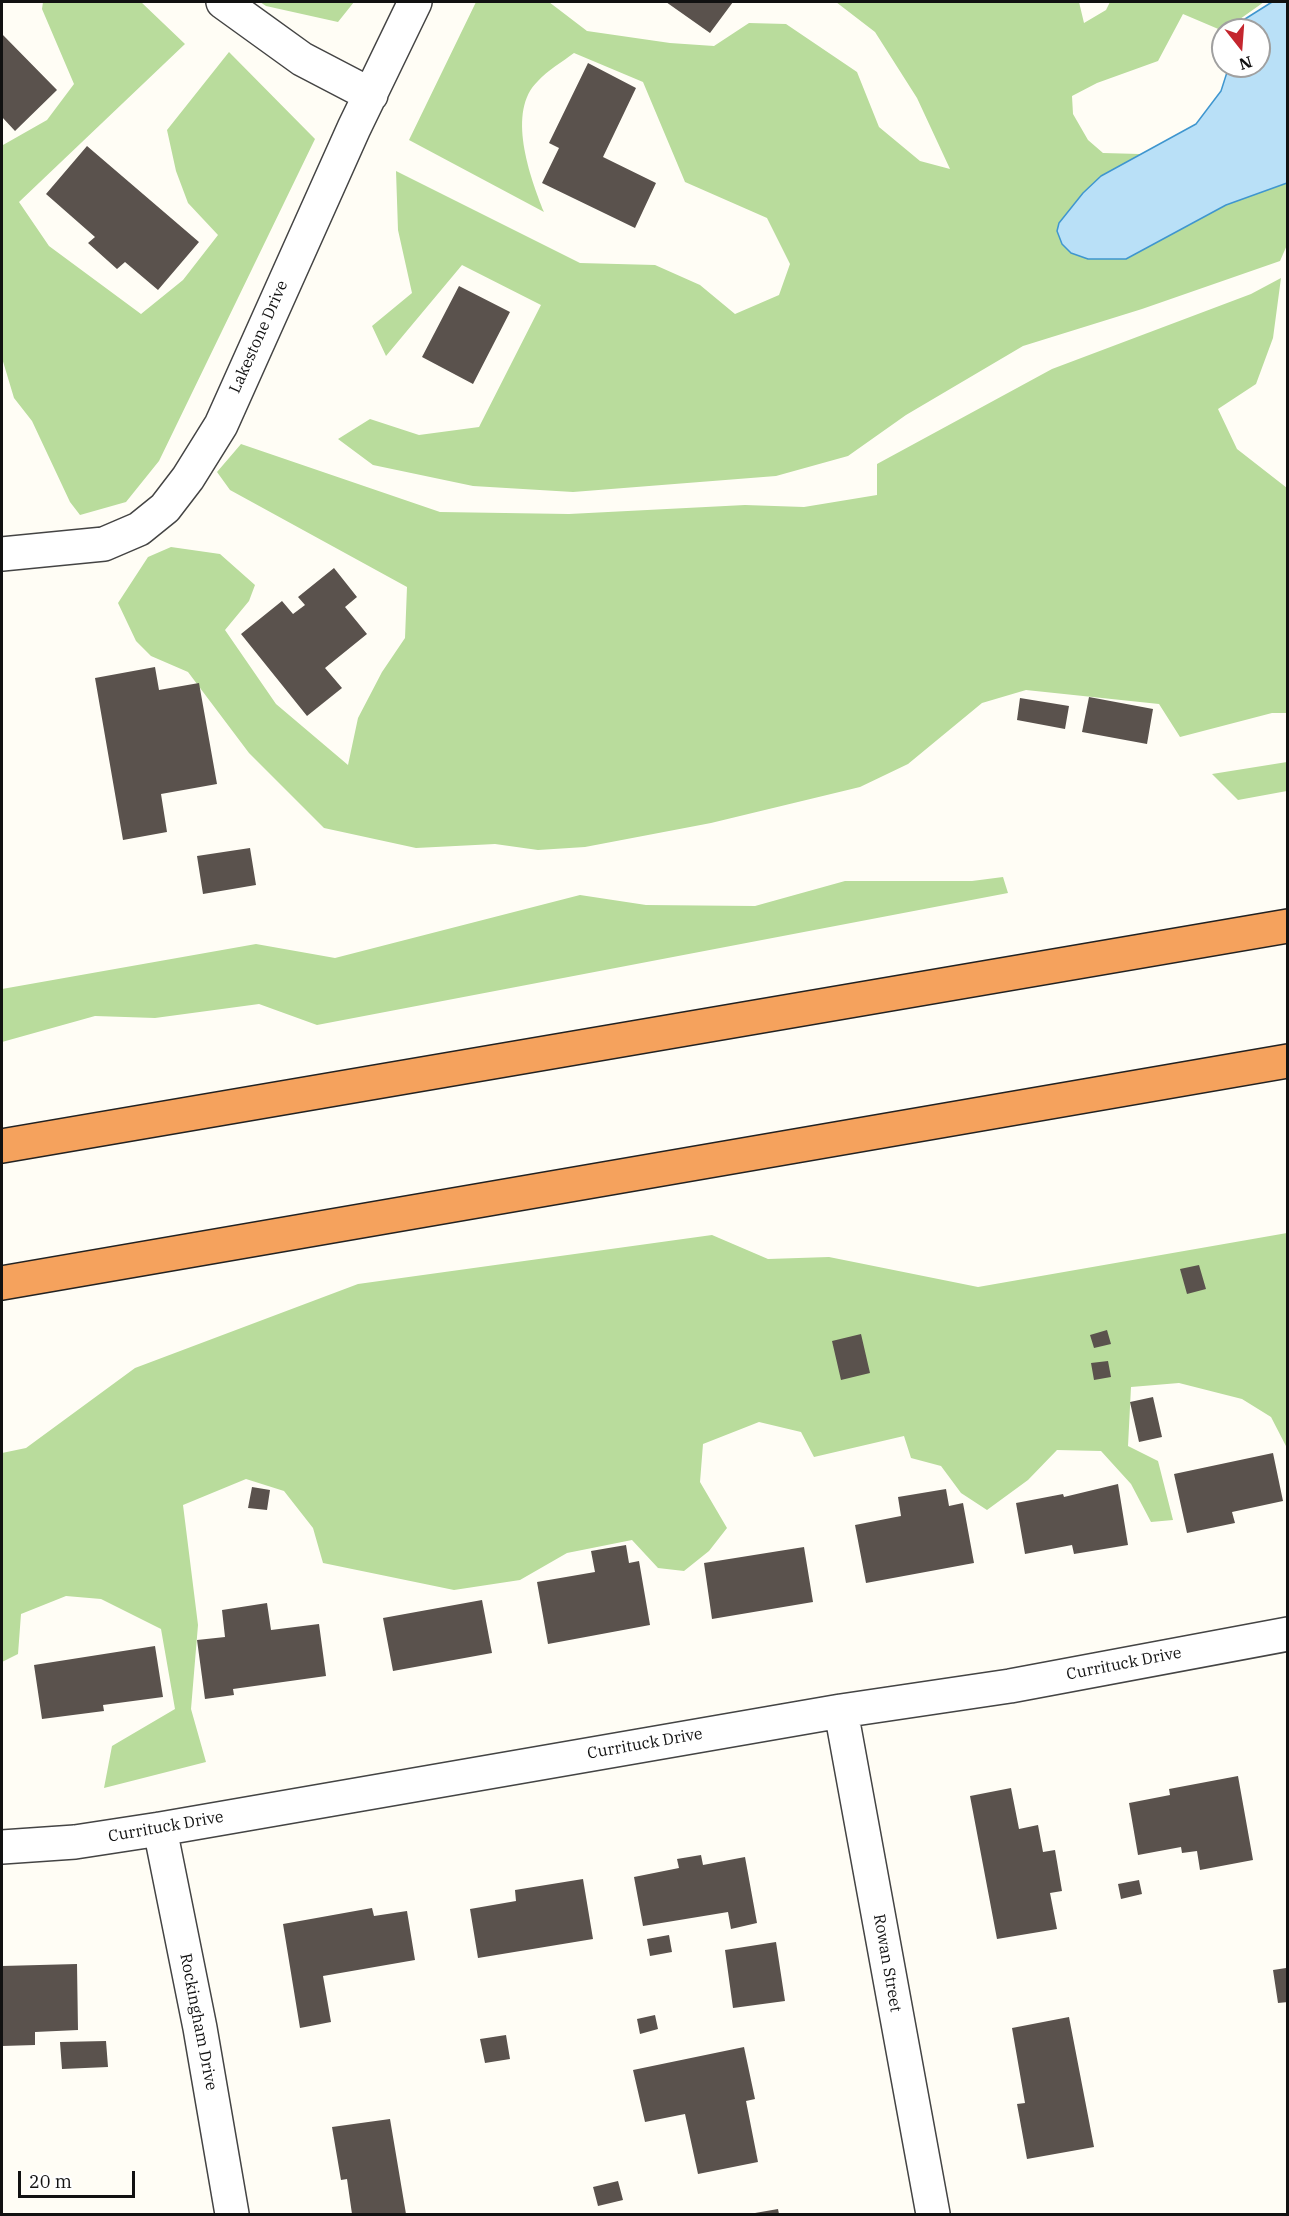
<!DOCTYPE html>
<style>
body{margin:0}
#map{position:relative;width:1289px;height:2216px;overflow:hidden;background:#fffdf5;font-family:"IBM Plex Serif",serif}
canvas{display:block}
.frame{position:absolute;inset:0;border:3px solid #111;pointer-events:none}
.north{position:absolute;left:1211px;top:18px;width:60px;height:60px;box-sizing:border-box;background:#fff;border:2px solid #a0a0a0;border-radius:50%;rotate:163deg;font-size:16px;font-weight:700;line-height:24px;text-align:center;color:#111}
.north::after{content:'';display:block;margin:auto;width:21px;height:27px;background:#c4262e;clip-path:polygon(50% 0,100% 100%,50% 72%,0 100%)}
.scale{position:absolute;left:18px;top:2171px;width:117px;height:27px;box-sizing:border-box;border:3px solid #111;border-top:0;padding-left:8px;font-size:18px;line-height:21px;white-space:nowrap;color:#111;-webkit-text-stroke:4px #fff;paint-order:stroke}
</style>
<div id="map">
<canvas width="1289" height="2216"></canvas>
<div class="frame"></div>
<div class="north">N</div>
<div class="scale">20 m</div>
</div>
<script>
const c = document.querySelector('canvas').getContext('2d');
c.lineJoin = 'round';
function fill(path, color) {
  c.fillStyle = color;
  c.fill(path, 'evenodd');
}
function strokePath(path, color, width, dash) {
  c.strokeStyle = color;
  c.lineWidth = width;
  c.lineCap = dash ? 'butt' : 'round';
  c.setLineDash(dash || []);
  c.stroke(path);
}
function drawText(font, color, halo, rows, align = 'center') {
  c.font = font + ' "IBM Plex Serif",serif';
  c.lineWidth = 6;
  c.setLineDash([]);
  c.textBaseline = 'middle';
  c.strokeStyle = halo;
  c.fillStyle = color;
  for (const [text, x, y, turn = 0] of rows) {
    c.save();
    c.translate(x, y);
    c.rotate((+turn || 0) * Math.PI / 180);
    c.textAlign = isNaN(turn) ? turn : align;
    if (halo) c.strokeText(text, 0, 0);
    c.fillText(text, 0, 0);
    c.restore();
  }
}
fill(new Path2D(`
 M 43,2 L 141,2 L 185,44 L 19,202 L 49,246 L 141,314 L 183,280 L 218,235 L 188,203 L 176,171 L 167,130 L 229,52 L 315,139 L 159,461 L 126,502 L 80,515 L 70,502 L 32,421 L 14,398 L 2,358 L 2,144 L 3,145 L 47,120 L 74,84 L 42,9 Z
 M 260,2 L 354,2 L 338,22 L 266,6 Z
 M 476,2 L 549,2 L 587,31 L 670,43 L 714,46 L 749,23 L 786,24 L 857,72 L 879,127 L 920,161 L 950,169 L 917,98 L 875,32 L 836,2 L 1079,2 L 1084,23 L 1106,10 L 1110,2 L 1264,2 L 1223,31 L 1183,14 L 1158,61 L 1097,83 L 1072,96 L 1073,114 L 1088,140 L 1103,153 L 1176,155 L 1287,175 L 1287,245 L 1280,261 L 1142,309 L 1023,346 L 906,415 L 848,456 L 776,476 L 573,492 L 473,486 L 373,465 L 338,439 L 370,419 L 419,435 L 479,427 L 541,305 L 462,265 L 386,356 L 372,326 L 412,293 L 398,230 L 396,171 L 580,263 L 655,265 L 700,285 L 735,314 L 779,295 L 790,264 L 767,218 L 685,182 L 643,82 L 574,53 C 562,62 548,70 538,81 C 506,111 530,177 544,212 L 409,140 Z
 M 1281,278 L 1273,338 L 1256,384 L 1218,409 L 1237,449 L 1287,488 L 1287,713 L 1272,713 L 1180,737 L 1159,704 L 1026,690 L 982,703 L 908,764 L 860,787 L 711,823 L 585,847 L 538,850 L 495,844 L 416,848 L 324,828 L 249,753 L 188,672 L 151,656 L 136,641 L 118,603 L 148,557 L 171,547 L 220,554 L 255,585 L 249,601 L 225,630 L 276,704 L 348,765 L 358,718 L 382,672 L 405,638 L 407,587 L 230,490 L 217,472 L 241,444 L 440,512 L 569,514 L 745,505 L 804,507 L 877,495 L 877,464 L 1052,369 L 1251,294 Z
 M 1287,762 L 1287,791 L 1238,800 L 1212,774 Z
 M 1003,877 L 1008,893 L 317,1025 L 259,1004 L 155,1018 L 95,1016 L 2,1042 L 2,989 L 256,944 L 335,958 L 580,895 L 646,905 L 755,906 L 845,881 L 972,881 Z
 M 1287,1233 L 1287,1448 L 1271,1417 L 1242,1399 L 1179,1383 L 1131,1387 L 1128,1446 L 1158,1461 L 1173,1520 L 1151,1522 L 1131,1484 L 1101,1451 L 1057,1450 L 1028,1480 L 987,1510 L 961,1493 L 941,1466 L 911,1458 L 904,1436 L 814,1457 L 801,1432 L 759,1422 L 703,1444 L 700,1482 L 727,1528 L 709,1551 L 684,1571 L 658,1568 L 632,1540 L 567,1553 L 520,1580 L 454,1590 L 323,1563 L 313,1528 L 284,1491 L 246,1479 L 183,1505 L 198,1625 L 191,1709 L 206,1762 L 104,1788 L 112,1746 L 175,1709 L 161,1629 L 101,1599 L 66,1596 L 21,1614 L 18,1654 L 2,1662 L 2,1453 L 26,1448 L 135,1368 L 358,1284 L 712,1235 L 768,1259 L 829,1257 L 978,1287 Z`), '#b9dc9c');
const water = new Path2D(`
 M 1272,2 L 1287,2 L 1287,183 L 1226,205 L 1126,259 L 1088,259 L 1071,253 L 1062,244 L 1057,231 L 1059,223 L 1083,193 L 1101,176 L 1196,124 L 1221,91 L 1229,66 L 1259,66 L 1259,30 L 1241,30 L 1245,19 Z`);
fill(water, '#b9e0f7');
strokePath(water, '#3f96cf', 1.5);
fill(new Path2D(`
 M 666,2 L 733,2 L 710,33 Z
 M 2,34 L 57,90 L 15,131 L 2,117 Z
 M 588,63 L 636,88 L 603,157 L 656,183 L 635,228 L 542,183 L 559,148 L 549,143 Z
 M 87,146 L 199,242 L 158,290 L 125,262 L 117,269 L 88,243 L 95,237 L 46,194 Z
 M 459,286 L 510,312 L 473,384 L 422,357 Z
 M 334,568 L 357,597 L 345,607 L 367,634 L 325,668 L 342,688 L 307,716 L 241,634 L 282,601 L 293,614 L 305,605 L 298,597 Z
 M 155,667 L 159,690 L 199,683 L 217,784 L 161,794 L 167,832 L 123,840 L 95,678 Z
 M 1089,697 L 1153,709 L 1147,744 L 1082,732 Z
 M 1020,698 L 1069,706 L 1065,729 L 1017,720 Z
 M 250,848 L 256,885 L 203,894 L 197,856 Z
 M 1199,1265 L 1206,1289 L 1187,1294 L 1180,1269 Z
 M 1107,1330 L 1111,1344 L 1094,1348 L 1090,1335 Z
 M 861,1334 L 870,1373 L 841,1380 L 832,1341 Z
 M 1108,1361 L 1111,1377 L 1094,1380 L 1091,1363 Z
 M 1153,1397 L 1162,1437 L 1139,1442 L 1130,1402 Z
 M 1273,1453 L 1283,1501 L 1232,1512 L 1235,1523 L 1187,1533 L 1174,1474 Z
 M 1118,1484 L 1128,1545 L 1074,1554 L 1072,1545 L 1025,1554 L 1016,1503 L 1063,1494 L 1064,1497 Z
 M 252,1487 L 270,1490 L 267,1510 L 248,1508 Z
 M 946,1489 L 949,1506 L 963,1503 L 974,1563 L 866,1583 L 855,1525 L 901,1516 L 898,1497 Z
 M 626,1545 L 629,1563 L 639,1561 L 650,1625 L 548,1644 L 537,1582 L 595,1572 L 591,1551 Z
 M 804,1547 L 813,1602 L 712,1619 L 704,1563 Z
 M 482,1600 L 492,1653 L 393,1671 L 383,1618 Z
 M 267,1603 L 271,1630 L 319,1624 L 326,1676 L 233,1689 L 234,1695 L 205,1699 L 197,1640 L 225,1637 L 222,1610 Z
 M 155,1646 L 163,1697 L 103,1705 L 104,1711 L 42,1719 L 34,1665 Z
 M 1238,1776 L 1253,1860 L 1200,1870 L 1197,1851 L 1182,1853 L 1181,1847 L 1138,1855 L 1129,1803 L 1170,1795 L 1169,1789 Z
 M 1011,1788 L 1019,1829 L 1038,1825 L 1043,1852 L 1055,1850 L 1062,1891 L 1050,1893 L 1057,1929 L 997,1939 L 970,1796 Z
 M 701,1855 L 703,1865 L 745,1857 L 757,1923 L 731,1929 L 728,1912 L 643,1926 L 634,1877 L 679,1868 L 677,1859 Z
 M 583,1879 L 593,1939 L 478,1958 L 470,1909 L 516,1901 L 515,1890 Z
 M 1139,1880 L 1142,1894 L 1121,1899 L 1118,1884 Z
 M 372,1908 L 374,1916 L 407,1911 L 415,1960 L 323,1976 L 331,2022 L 300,2028 L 283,1924 Z
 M 669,1935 L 672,1952 L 650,1956 L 647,1939 Z
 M 776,1942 L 785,2001 L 733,2008 L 725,1950 Z
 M 77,1964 L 78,2030 L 35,2032 L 35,2045 L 2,2046 L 2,1966 Z
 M 1286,1968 L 1288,2002 L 1278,2003 L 1273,1970 Z
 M 655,2015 L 658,2029 L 640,2034 L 637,2019 Z
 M 1069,2017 L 1094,2147 L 1027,2159 L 1017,2104 L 1025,2103 L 1012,2028 Z
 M 506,2035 L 510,2059 L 485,2063 L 480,2039 Z
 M 106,2041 L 108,2067 L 62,2069 L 60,2042 Z
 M 744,2047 L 755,2099 L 746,2101 L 758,2162 L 698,2174 L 685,2114 L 645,2122 L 633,2070 Z
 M 390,2119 L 406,2214 L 352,2214 L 347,2179 L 341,2180 L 332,2127 Z
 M 618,2181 L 623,2200 L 598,2206 L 593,2187 Z
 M 778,2209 L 779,2214 L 755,2214 L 755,2213 Z`), '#5a524d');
const street = new Path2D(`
 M 223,2 L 302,59 L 371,95
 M 2,554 L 104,544 L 139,529 L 165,508 L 188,478 L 221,425 L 354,128 L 415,2
 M 841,1711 L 933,2214
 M 160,1829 L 200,2028 L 232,2214
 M 2,1847 L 75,1842 L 160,1829 L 841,1711 L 1010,1686 L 1288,1634`);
const highway = new Path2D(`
 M 2,1146 L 1288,926
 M 2,1283 L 1288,1061`);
strokePath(street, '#444', 36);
strokePath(highway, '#222', 36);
strokePath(street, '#fff', 33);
strokePath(highway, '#f5a25d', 33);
drawText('16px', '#111', '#fff', [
 ["Lakestone Drive",259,337,-66],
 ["Currituck Drive",1124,1664,-11],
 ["Currituck Drive",645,1744,-10],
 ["Currituck Drive",166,1827,-10],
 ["Rowan Street",887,1963,80],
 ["Rockingham Drive",198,2022,79]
]);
</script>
